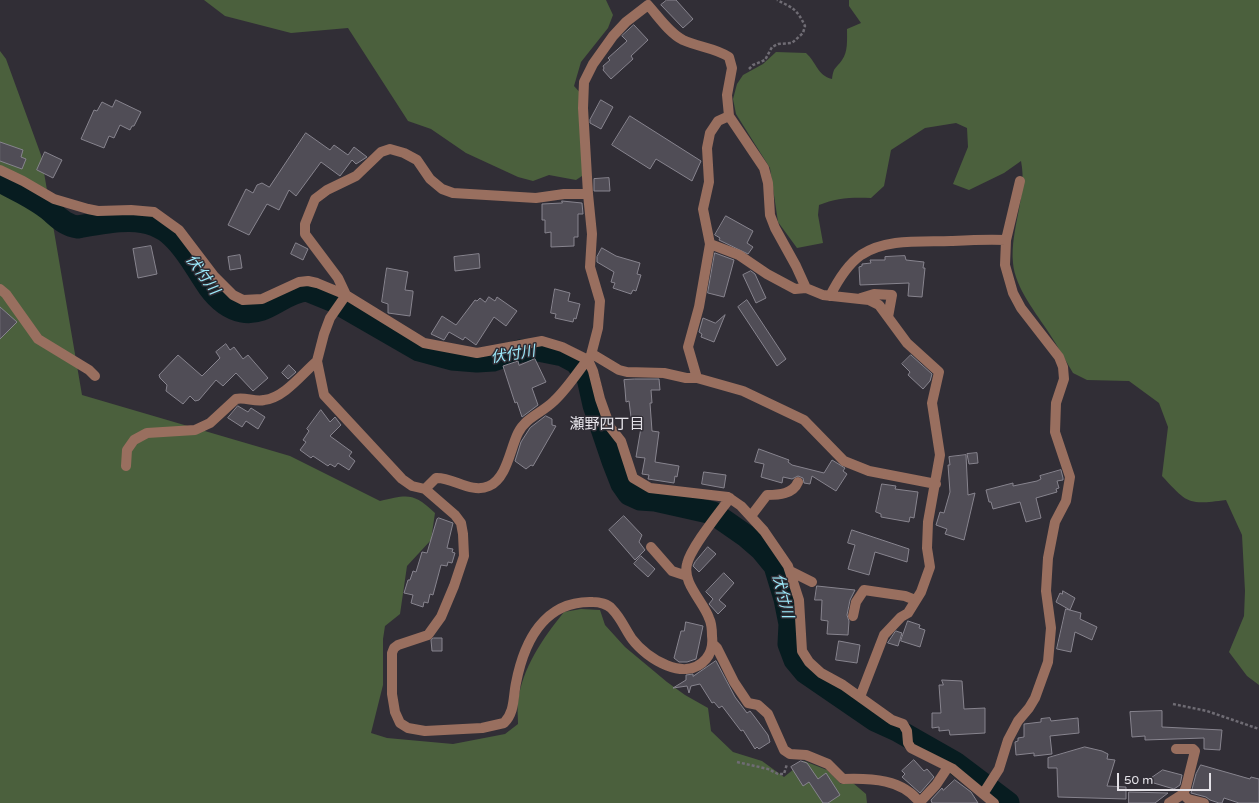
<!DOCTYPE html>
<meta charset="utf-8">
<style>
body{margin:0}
#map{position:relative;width:1259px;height:803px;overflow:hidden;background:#312e36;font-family:"Varela Round",sans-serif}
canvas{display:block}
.scale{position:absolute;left:1117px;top:773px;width:94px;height:18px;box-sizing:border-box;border:2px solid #e4e2e8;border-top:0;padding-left:5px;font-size:12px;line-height:14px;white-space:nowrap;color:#e4e2e8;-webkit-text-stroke:3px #312e36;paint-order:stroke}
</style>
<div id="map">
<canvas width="1259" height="803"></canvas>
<div class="scale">50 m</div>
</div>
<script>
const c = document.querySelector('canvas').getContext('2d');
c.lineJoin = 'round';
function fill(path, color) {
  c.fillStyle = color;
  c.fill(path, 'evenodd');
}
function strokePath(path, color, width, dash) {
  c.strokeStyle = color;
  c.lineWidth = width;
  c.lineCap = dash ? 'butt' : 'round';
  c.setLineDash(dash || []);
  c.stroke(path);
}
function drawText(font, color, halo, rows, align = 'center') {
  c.font = font + ' "Varela Round","Noto Sans JP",sans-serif';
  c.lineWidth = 3;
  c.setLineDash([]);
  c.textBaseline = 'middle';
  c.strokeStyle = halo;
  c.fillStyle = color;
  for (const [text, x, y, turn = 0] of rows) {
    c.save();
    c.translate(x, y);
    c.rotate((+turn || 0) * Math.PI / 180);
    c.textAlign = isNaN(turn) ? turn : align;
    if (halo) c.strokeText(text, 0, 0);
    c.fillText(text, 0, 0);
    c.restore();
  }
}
fill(new Path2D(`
 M 204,0 L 606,0 L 613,15 L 608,28 L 581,62 L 574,86 L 584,97 L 588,172 L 576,180 L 549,175 L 533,181 L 518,177 L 466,153 L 431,129 L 408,121 L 348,28 L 291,33 L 225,16 Z
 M 849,0 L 1259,0 L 1259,685 L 1247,676 L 1229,652 L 1244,616 L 1245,591 L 1242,535 L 1226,500 C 1188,505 1188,504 1162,476 L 1168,427 L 1159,403 L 1129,381 L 1087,380 L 1073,373 C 1065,360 1058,346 1049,333 C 1037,314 1015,288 1013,263 C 1010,228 1028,196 1021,161 L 1004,173 L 969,190 L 953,184 L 968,147 L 967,128 L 956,123 L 925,128 L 891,150 L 884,186 L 871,198 C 852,197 836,198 819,205 L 818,215 L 823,243 L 797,248 L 778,222 L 770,168 L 736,114 L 733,99 L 737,84 L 743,75 L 763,64 L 776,52 L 806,53 C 817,63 817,75 832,79 C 834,66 835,70 842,60 C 848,52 847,40 847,29 L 861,23 L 849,6 Z
 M 0,51 L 6,59 L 41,155 L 82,395 L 290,456 L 380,501 C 407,495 413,492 435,513 L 431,540 L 407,566 L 400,614 L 385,626 L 383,639 L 383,685 L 371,733 L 387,738 L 453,744 L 505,734 L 518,724 C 518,717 517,709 518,702 C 522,668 543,638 564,612 L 581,609 L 600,610 L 605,625 L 625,647 L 667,682 L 685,695 L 708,708 L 711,731 L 733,752 L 762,761 L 784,777 L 804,761 L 827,770 L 841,784 L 853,783 L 866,794 L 867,803 L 0,803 Z`), '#4b603d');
strokePath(new Path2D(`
 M 0,181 C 15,189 31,196 44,206 C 56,214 62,225 78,227 C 109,221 149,212 173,237 C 188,251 197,270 209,287 C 217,298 228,308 242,311 C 267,316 284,291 307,290 L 334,301 L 419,350 L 452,359 L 477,361 L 493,360 L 520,351 L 538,350 L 563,355 L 576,362 L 588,378 L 594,405 L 613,461 L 622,484 L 629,494 L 640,499 L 655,500 L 713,513 L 746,536 L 761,549 L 775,566 L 785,599 L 790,624 L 789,644 L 795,660 L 805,672 L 875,720 L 897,730 L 955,763 L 1008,803`), '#071c20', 23);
const building = new Path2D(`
 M 667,0 L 676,0 L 693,19 L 683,28 L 661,5 Z
 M 634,25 L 648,40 L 631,56 L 633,59 L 611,79 L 603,70 L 604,68 L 603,66 L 610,60 L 608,58 L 627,41 L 622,36 Z
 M 116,100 L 141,112 L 134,126 L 132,126 L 130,130 L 120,125 L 114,138 L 109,136 L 104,148 L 81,139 L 94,110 L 97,111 L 102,102 L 112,107 Z
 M 601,100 L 613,107 L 601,129 L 590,123 L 590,120 Z
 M 630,116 L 701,161 L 692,181 L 656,159 L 650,169 L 612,145 Z
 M 306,133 L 330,150 L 334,145 L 348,155 L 354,147 L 367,157 L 356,164 L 352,160 L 340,176 L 321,162 L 296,196 L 289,190 L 279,210 L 267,204 L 249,235 L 228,225 L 246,189 L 253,193 L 257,185 L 262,183 L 269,187 Z
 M 0,142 L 23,150 L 21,157 L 26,159 L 22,169 L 0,161 Z
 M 45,152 L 62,160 L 53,178 L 37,170 Z
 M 609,178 L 610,191 L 594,191 L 594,179 Z
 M 562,201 L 582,203 L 583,214 L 578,214 L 578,237 L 574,237 L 574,246 L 551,247 L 551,232 L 545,233 L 545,220 L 542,220 L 542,204 L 562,203 Z
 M 726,216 L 753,231 L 747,243 L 753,247 L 748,254 L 719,240 L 720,238 L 715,235 Z
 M 296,243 L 308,249 L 303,260 L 291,254 Z
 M 151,246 L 157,274 L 138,278 L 133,249 Z
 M 602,248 L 616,256 L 640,263 L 637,274 L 641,275 L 636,291 L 633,290 L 631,294 L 613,288 L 615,283 L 611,282 L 614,272 L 597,262 L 597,257 Z
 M 715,253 L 734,260 L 724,297 L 708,293 Z
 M 479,254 L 480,268 L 455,271 L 454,257 Z
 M 240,255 L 242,268 L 230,270 L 228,257 Z
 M 905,256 L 906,260 L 924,262 L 923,268 L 925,268 L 922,297 L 908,296 L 909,283 L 860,285 L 859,267 L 862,266 L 862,264 L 871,263 L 870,260 L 885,260 L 885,257 Z
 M 387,268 L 408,272 L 405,290 L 413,291 L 413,293 L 410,316 L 388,313 L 388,304 L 382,302 Z
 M 751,271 L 755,274 L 766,298 L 756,303 L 743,275 Z
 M 555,289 L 570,293 L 568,301 L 580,304 L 576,319 L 574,318 L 573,322 L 555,318 L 556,314 L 551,313 Z
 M 489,297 L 495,301 L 497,297 L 517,311 L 506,326 L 494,317 L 476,345 L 465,337 L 463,340 L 449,332 L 444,340 L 431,334 L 442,316 L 456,325 L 475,300 L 477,301 L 480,298 L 485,302 Z
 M 747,300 L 786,359 L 777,366 L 738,307 Z
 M 0,307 L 17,322 L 0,339 Z
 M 725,315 L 714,342 L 701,337 L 702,334 L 699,332 L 703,318 L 715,323 Z
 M 226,344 L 230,350 L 234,347 L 243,359 L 248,355 L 268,378 L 253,391 L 236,373 L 223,386 L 216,380 L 199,400 L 195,401 L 190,396 L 183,404 L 166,391 L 167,385 L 160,378 L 159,375 L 178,355 L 202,376 L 220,358 L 216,352 Z
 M 911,355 L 932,374 L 930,381 L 923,389 L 908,375 L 910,372 L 902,364 Z
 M 535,359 L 546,382 L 532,388 L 538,405 L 522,417 L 517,402 L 515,403 L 503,366 L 518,361 L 519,365 Z
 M 289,365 L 296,372 L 288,379 L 282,373 Z
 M 635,379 L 659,379 L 660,390 L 651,390 L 652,403 L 650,403 L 652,431 L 659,432 L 655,462 L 679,466 L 677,477 L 675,476 L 674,483 L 648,479 L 649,475 L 642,474 L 645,458 L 636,457 L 643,416 L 631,417 L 629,401 L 626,402 L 625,389 L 624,380 Z
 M 238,406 L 248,412 L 251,408 L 265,417 L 258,429 L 246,421 L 242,427 L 228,418 Z
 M 321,410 L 330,422 L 335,417 L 341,425 L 330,436 L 352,452 L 349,456 L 355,461 L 349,470 L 338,463 L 335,467 L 330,464 L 328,466 L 313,456 L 311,458 L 300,450 L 306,442 L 303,440 L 309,431 L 307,429 Z
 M 546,416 L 552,419 L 552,425 L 556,426 L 533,466 L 531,465 L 526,469 L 515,461 L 521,442 L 530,428 Z
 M 759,449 L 789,460 L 788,462 L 792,465 L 824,473 L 832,460 L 845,468 L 843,471 L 847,474 L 836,491 L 812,476 L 810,484 L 804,483 L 803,478 L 798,476 L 792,479 L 783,477 L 782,483 L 761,477 L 764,464 L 755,462 Z
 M 977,453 L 978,463 L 969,464 L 967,454 Z
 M 966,455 L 968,495 L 975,493 L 964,540 L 945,534 L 947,529 L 936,525 L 940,512 L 944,513 L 950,492 L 948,465 L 950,465 L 949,457 Z
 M 1061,470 L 1063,478 L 1063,480 L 1057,481 L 1059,488 L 1056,489 L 1057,492 L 1036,498 L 1041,518 L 1026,522 L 1020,502 L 993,509 L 991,502 L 989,502 L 986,490 L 1013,483 L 1013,486 L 1037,481 L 1041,479 L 1040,476 Z
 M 704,472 L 726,475 L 724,488 L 702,484 Z
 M 882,484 L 896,486 L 895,489 L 918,492 L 914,518 L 910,517 L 909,522 L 881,517 L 881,514 L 876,512 Z
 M 624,516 L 642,535 L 639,542 L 645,550 L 635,560 L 609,530 Z
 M 439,518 L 453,523 L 447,548 L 453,549 L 452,552 L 455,553 L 452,563 L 448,562 L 447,566 L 441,565 L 433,595 L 430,594 L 428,603 L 424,602 L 423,607 L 411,603 L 413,595 L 404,593 L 408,580 L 410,580 L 413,571 L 416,572 L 422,552 L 427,553 L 437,519 Z
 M 852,530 L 909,549 L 907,562 L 875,552 L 869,575 L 848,569 L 855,545 L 848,543 Z
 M 708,547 L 716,554 L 699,572 L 693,566 L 695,562 Z
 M 641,556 L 655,569 L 648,577 L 634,564 Z
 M 724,573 L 734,583 L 719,600 L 726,606 L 718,614 L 709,604 L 713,599 L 706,592 Z
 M 817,586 L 855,590 L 850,600 L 847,615 L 849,621 L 848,635 L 827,634 L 828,621 L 821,620 L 822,600 L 815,600 Z
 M 1063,591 L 1075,598 L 1070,610 L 1056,602 L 1060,593 L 1062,594 Z
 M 1066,609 L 1081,613 L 1080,619 L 1097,627 L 1092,640 L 1075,632 L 1071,652 L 1057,649 Z
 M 908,621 L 920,625 L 919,628 L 925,630 L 920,647 L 901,641 Z
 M 686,622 L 703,626 L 696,659 L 687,662 L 679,662 L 674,658 L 681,631 L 684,631 Z
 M 896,631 L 902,633 L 898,646 L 888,643 Z
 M 434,638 L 442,638 L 442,651 L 432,651 L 431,640 Z
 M 839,641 L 860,645 L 857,663 L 836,660 Z
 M 716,661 L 735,697 L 747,713 L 750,711 L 754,716 L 768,735 L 770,742 L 759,749 L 757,747 L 755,749 L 743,730 L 741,731 L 722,706 L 719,708 L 714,702 L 712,703 L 700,684 L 691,686 L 689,693 L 687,686 L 673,688 L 686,680 L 686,675 L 693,674 L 693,676 Z
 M 942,680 L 962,681 L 964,709 L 985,708 L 985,733 L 950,735 L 949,730 L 939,731 L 939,727 L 932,728 L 932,713 L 941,713 L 939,685 L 943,685 Z
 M 1162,711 L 1162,727 L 1222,730 L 1220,750 L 1204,749 L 1204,738 L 1145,740 L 1145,736 L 1132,737 L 1130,712 Z
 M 1050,718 L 1051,721 L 1078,718 L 1079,733 L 1050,736 L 1052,754 L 1034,756 L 1034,753 L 1016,755 L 1015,742 L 1018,741 L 1018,738 L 1024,737 L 1024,724 L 1041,722 L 1041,719 Z
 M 1085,747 L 1102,751 L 1108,754 L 1107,759 L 1115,760 L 1107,786 L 1126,787 L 1126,799 L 1058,797 L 1057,768 L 1048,768 L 1048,758 Z
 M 914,760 L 924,771 L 927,769 L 934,777 L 920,793 L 902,777 L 905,774 L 902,771 Z
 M 801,761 L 807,763 L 818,779 L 826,773 L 840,795 L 828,803 L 823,803 L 809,782 L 803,786 L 791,767 Z
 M 1201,765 L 1250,779 L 1251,777 L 1259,779 L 1259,803 L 1239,803 L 1224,798 L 1222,803 L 1219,803 L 1210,800 L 1206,797 L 1191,793 L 1196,774 Z
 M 1163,770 L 1182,775 L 1180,785 L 1174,789 L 1147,781 Z
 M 955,780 L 971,792 L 978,803 L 932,803 L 931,800 L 942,788 L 943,790 Z
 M 1129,792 L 1168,793 L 1155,803 L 1129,803 Z`);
fill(building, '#504d56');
strokePath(building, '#87848e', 1);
strokePath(new Path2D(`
 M 749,69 L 753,65 L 765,60 L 772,47 L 778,44 L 792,43 L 803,33 L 805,26 C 797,9 793,8 777,0
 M 1173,704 L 1207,711 L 1259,729
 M 737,762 L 768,769 L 778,774 L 784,774 L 787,764`), '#6f6c74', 2.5, [3, 2]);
strokePath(new Path2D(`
 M 729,116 L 764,168 L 768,183 L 770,215 L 775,228 L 796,266 L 806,288
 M 0,170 L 23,181 L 54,199 L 88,209 L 98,211 L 131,210 L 154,212 L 179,230 L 214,276 L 233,295 L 243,300 L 262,299 L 299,282 L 308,281 L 317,283 L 346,295 L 424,343 L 477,353 L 542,341 L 562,347 L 588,360 L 593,371 L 600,399 L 610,427 L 621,441 L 633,478 L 650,488 L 728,497 L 741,506 L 764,531 L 788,566 L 799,600 L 802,651 L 809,662 L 821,673 L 843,685 L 892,720 L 903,724 L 907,731 L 908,743 L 911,748 L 953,769 L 994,803
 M 588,194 L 564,194 L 536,198 L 453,193 L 442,189 L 430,179 L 417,160 L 404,153 L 390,149 L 381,152 L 356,176 L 327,190 L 315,199 L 305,224 L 305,234 L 338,278 L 346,295 L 330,318 L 324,334 L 317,361 L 324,395 L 402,479 L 412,486 L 425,489 L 455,515 L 461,523 L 463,534 L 464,556 L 454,586 L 441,617 L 428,635 L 398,645 L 394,648 L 392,653 L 392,694 L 395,712 L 400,723 L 408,728 L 425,731 L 482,728 L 504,723 C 515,712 513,697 516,683 C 524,642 544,600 593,602 C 599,602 608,604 612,609 C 621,618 625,629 632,639 C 647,659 686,683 706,659 C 711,653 713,644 712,636 C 712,630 712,624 709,618 C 703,601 682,583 687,564 C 691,547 719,513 730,498
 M 710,244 L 739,255 L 767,274 L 795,289 L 806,288 L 823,295 L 869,300 L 879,305 L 907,343 L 939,372 L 932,403 L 940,455 L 928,522 L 927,548 L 930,567 L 921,592 L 908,613 L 901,617 L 884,635 L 860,697
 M 0,289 L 6,294 L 38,339 L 89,370 L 95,376
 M 830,296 C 837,282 847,265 861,255 C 886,238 922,242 951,241 C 970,240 988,239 1006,240
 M 861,298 L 874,294 L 892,295 L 888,317
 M 591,355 L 598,328 L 600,301 L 590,267 L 592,234 L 588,194 L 583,108 L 584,82 L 593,64 L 613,36 L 626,22 L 648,5 C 658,16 669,33 683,40 C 698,47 716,48 729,57 L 732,68 L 727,95 L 729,116 L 718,121 L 710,133 L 707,148 L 709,182 L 703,209 L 710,244 L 699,307 L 688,347 L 697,378
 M 126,466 L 127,450 L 134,440 L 147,433 L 195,430 L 210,423 L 236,399 C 245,397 255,402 264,400 C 284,398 302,374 317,361
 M 425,489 L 436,478 C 453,477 471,494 489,486 C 507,478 510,449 518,433 C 526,417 542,413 554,401 C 568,388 579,370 591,355 L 594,355 L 619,370 L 627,372 L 664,373 L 686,378 L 697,378 L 743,391 L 804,420 L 844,461 L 869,471 L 936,484
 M 751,516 L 767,495 C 779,495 793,494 798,482
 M 651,547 L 672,571 L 687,576
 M 790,571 L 812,582
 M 853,616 L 856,602 L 864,590 L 905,596 L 915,600
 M 713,644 L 717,648 L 734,682 L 748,703 L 758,705 L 768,714 L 784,750 L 790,754 L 806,755 L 828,764 L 843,779 C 871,778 903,779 920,803
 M 983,794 L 999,769 L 1008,740 L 1018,721 L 1029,708 L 1035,698 L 1048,662 L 1051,628 L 1046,591 L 1048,558 L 1055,522 L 1066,501 L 1070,477 L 1055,432 L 1056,403 L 1064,379 L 1063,367 L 1059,357 L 1021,308 L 1013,293 L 1005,265 L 1006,240 L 1020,181
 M 1183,794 L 1188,799 L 1204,803
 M 920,802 L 936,785 L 948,767
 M 1169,803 L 1183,794 L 1186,787 L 1195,751 L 1193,749 L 1176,749`), '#996f5f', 10);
drawText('italic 15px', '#9cebfc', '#312e36', [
 ["伏付川",202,275,54],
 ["伏付川",513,355,-9],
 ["伏付川",782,596,76]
]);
drawText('15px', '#e4e2e8', '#312e36', [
 ["瀬野四丁目",607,425]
]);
</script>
